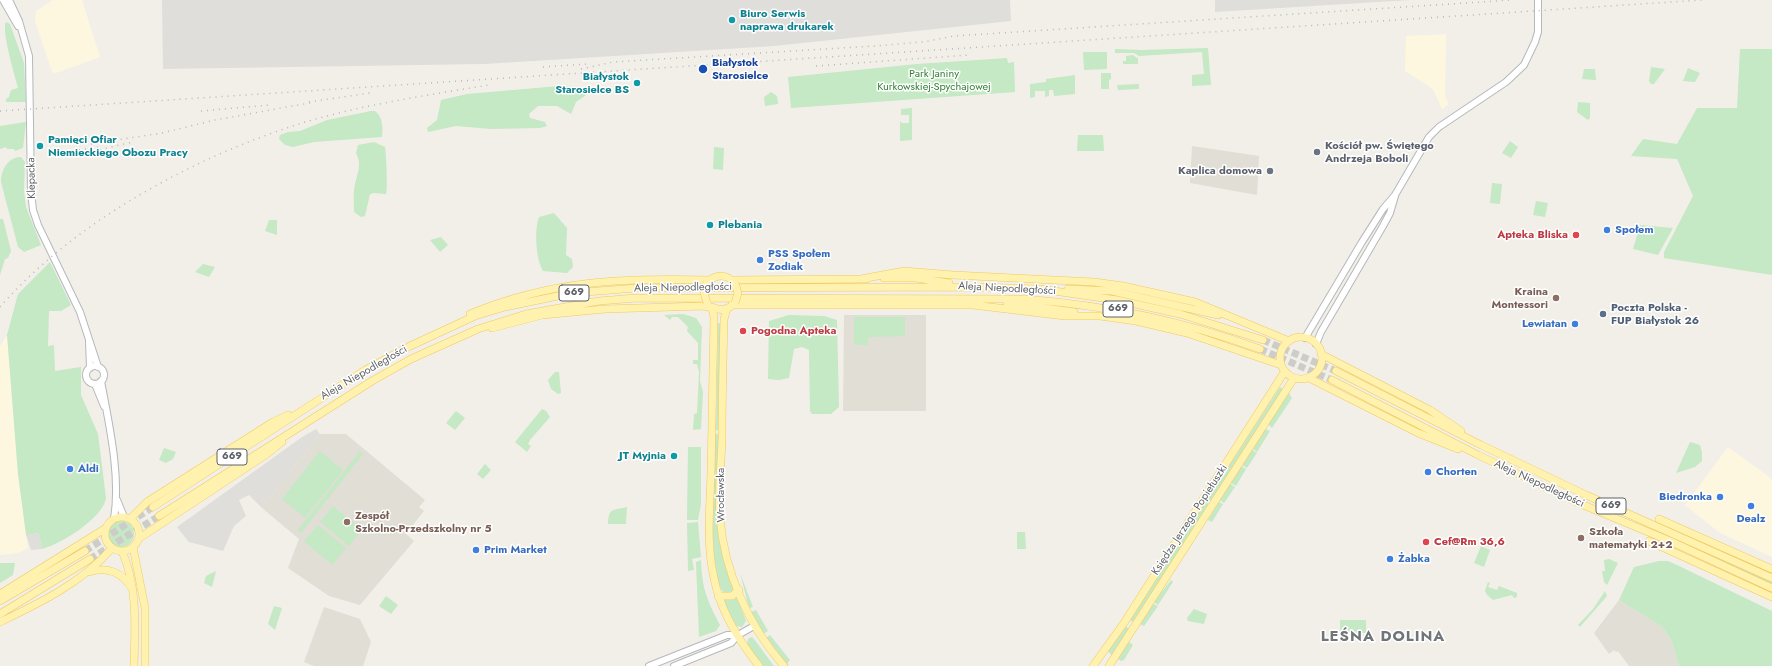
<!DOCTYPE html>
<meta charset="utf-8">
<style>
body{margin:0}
canvas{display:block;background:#f1efe8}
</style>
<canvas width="1772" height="666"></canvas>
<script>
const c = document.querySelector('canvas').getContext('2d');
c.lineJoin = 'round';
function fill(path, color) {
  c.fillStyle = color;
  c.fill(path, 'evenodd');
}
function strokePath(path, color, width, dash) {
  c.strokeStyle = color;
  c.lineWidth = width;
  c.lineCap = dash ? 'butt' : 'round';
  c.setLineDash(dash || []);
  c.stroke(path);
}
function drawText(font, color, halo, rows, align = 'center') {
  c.font = font + ' Jost,sans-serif';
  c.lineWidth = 3;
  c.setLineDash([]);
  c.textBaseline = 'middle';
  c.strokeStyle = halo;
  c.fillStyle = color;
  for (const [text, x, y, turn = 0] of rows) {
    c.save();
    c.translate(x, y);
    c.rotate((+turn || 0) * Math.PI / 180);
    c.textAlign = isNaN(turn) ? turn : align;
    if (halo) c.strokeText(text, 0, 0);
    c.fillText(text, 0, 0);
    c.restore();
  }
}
fill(new Path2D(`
 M 53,0 L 82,0 L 100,57 L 53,74 L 35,21 L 36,11 Z
 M 1446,34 L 1445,97 L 1449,104 L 1442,109 L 1433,89 L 1405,71 L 1406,36 Z
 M 7,335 L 18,474 L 28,548 L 18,553 L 0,555 L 0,346 Z
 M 1728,447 L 1772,479 L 1772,557 L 1720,533 L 1685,505 Z`), '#fef7e0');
fill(new Path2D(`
 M 162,0 L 1010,0 L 1011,21 L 774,46 L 485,64 L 163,69 Z
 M 1215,0 L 1411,0 L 1215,12 Z
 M 316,429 L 320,434 L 262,508 L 249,495 L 239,500 L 246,516 L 234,526 L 223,551 L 189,542 L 177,527 L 302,437 Z
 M 39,533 L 42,549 L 31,550 L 26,535 Z`), '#e0deda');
fill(new Path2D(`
 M 1192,146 L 1259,156 L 1257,195 L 1190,183 Z
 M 844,315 L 926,315 L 926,411 L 843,411 Z
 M 320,434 L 346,434 L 425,500 L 419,507 L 424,511 L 406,534 L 414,541 L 360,605 L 329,596 L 288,568 L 299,539 L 262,508 Z
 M 1619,600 L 1661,626 L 1671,639 L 1679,666 L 1629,666 L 1618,651 L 1616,652 L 1614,650 L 1609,654 L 1594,633 Z
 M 324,607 L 360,619 L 371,642 L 363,666 L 314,666 L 304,662 Z`), '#e1ded6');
fill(new Path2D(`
 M 6,22 L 10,24 L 24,63 L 26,102 L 6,102 L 6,99 L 9,97 L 11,90 L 18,88 C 15,76 1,30 6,22 Z
 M 1208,48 L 1211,85 L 1192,86 L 1192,75 L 1204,74 L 1202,52 L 1139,56 L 1134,53 L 1115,53 L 1115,49 L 1141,50 Z
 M 1740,49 L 1772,49 L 1772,275 L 1664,258 L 1664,252 L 1693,196 L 1677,159 L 1631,156 L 1643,139 L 1677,144 L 1697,108 L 1737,108 Z
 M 1083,52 L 1107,52 L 1107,69 L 1084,70 Z
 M 1133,55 L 1138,59 L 1138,64 L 1123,64 L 1123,61 L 1126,61 L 1126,56 Z
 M 1007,58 L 1008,63 L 1014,62 L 1015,92 L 791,108 L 788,77 L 917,64 Z
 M 1651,67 L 1665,69 L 1654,84 L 1651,84 L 1649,81 Z
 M 1688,68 L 1700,73 L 1695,82 L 1683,81 Z
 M 1584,69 L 1595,69 L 1596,80 L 1582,79 Z
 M 1101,73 L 1111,73 L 1111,79 L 1109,80 L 1109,89 L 1101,89 Z
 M 1075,75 L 1075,94 L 1054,96 L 1053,90 L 1049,90 L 1049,96 L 1045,97 L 1045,91 L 1035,91 L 1035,97 L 1030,98 L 1030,84 L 1046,82 L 1046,79 Z
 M 1139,84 L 1139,89 L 1118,90 L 1117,85 Z
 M 559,86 L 584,87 L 586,95 L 576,102 L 571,114 L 557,106 L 538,106 L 529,114 L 530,118 L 545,122 L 547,126 L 540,128 L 491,129 L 456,126 L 428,132 L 427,128 L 437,120 L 441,100 L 467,94 Z
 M 771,92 L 777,96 L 778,104 L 765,106 L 764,97 Z
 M 1578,102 L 1590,103 L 1590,118 L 1588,120 L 1577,112 Z
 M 912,108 L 912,140 L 900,141 L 900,121 L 902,123 L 909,123 L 909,115 L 901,115 L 901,109 Z
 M 371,111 L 375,111 C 383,117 383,128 382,137 L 314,142 L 293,147 L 285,145 L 279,139 L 280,135 L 288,132 L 300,131 L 327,120 Z
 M 26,122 L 23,148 L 15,151 L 14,149 L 7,149 L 6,147 L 0,149 L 0,126 Z
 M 1078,135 L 1103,135 L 1104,151 L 1077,151 Z
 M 1510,141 L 1518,147 L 1511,158 L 1502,153 Z
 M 374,142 L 385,147 C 386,152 388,191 386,194 L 374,193 L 370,194 L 365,216 L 361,217 L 354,212 C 354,203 353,192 355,184 C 358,171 362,165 356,153 L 358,145 Z
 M 714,147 L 724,148 L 723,170 L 713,169 Z
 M 21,157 L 25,162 L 24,190 L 26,207 L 41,245 L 24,252 L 18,247 L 1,182 C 1,170 8,157 21,157 Z
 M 1492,183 L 1502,184 L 1500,204 L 1490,203 Z
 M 1536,201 L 1548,203 L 1545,217 L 1533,215 Z
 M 554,213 L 567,228 L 566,255 L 572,259 L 573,267 L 567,273 L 543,271 C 536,259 534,231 539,217 Z
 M 0,219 L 3,219 L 11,251 L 8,258 L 5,259 L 0,275 Z
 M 269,220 L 277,220 L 277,235 L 265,231 Z
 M 1640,225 L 1673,228 L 1658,255 L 1633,249 Z
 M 441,237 L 448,245 L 440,252 L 430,240 Z
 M 50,262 L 71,305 L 61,311 L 49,311 L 48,346 L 54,345 L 55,371 L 81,367 L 81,395 L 98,434 L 106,498 C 103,518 61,544 42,549 L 39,533 L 26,535 L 18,474 L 7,335 L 18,294 Z
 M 203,264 L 215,267 L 209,277 L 195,272 Z
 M 683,314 L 696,318 L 702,327 L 700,381 L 703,392 L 701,429 L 693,430 L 694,414 L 697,413 L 699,372 L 697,364 L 693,364 L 693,360 L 698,360 L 698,343 L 687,331 L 688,327 L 678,317 L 672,317 L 670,320 L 664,315 Z
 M 789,315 L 824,316 L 837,320 L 839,407 L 831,414 L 812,414 L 810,411 L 809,350 L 802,347 L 794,349 L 789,378 L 779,380 L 768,379 L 769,321 Z
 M 854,317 L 905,317 L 905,336 L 868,337 L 868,345 L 854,345 Z
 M 718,323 L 721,324 L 719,430 L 716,430 Z
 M 555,372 L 559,372 L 561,393 L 558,394 L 551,389 L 548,380 Z
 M 1280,387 L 1283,389 L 1133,622 L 1129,620 Z
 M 1289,393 L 1292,398 L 1272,428 L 1268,424 Z
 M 542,409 L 546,411 L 550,417 L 530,440 L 528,444 L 531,446 L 527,452 L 515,442 Z
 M 456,411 L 465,418 L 455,430 L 446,423 Z
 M 1265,429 L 1270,431 L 1257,452 L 1253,449 Z
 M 715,434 L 719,434 L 717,515 L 734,590 L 730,593 L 725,593 C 706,581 715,458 715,434 Z
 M 1690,442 L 1700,445 L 1702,452 L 1702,461 L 1695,467 L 1676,473 Z
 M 688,447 L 701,447 L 701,504 L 698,520 L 687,520 Z
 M 164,448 L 176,452 L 173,459 L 166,463 L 159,460 Z
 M 1252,450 L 1257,453 L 1247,468 L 1242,465 Z
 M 320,451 L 343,470 L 305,518 L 282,499 Z
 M 360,451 L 363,454 L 301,533 L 297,531 Z
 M 485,464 L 491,470 L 483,479 L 477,474 Z
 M 1241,466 L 1246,469 L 1236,486 L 1231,483 Z
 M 1230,484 L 1235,487 L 1224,503 L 1220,500 Z
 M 1219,502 L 1223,504 L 1212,522 L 1208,520 Z
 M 333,506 L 362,530 L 349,546 L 320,522 Z
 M 627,507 L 626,524 L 608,524 C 609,507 612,511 627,507 Z
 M108 534a13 13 0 1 1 26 0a13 13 0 1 1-26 0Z
 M 698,522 L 701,557 L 692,559 L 694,570 L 688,571 L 687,523 Z
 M 318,525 L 346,548 L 332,565 L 304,541 Z
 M 1017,532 L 1025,532 L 1026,549 L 1017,549 Z
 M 1669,536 L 1772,581 L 1772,584 L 1669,538 Z
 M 1481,546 L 1490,550 L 1484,567 L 1474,563 Z
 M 1609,559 L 1618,563 L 1607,585 L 1604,582 L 1602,571 L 1605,571 L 1604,560 Z
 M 701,560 C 702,589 707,600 720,625 L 716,631 L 699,637 L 696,562 Z
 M 1659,561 L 1668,561 L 1677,565 L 1772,611 L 1772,666 L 1679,666 L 1671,639 L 1661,626 L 1619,600 L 1634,567 Z
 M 0,563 L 15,563 L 13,575 L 0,583 Z
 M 216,571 L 212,587 L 204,583 L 206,576 Z
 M 740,573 L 753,607 L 749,608 Z
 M 1171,580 L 1173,582 L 1158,605 L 1154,602 Z
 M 1488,582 L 1490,583 L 1488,587 L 1497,590 L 1499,586 L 1517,593 L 1517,597 L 1514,598 L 1512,595 L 1493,600 L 1487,595 L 1485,591 Z
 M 1605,591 L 1607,596 L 1580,627 L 1578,625 L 1593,609 Z
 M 386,596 L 398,605 L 391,614 L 379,606 Z
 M 737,596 L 746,621 L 742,627 L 736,626 L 722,600 L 731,600 Z
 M 1153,604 L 1158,606 L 1144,626 L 1140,624 Z
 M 274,606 L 282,608 L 275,630 L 268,624 Z
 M 1194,609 L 1207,614 L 1204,624 L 1188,621 L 1187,618 Z
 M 756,610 L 768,631 L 763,634 L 751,612 Z
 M 1340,620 L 1366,620 L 1366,633 L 1340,633 Z
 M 1125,626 L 1129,629 L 1112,655 L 1108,652 Z
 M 770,635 L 790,660 L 787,664 L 766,638 Z
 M 752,637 L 754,639 L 774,666 L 762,666 L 747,644 L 748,639 Z
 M 1129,642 L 1133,645 L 1124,660 L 1121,661 L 1118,659 Z`), '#c5e8c5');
strokePath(new Path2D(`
 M 1263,340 L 1336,371
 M 1260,349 L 1332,380
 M 85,551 L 153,507
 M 90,559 L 159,516`), '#ccccc8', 7, [7, 3.5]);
const minor = new Path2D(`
 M 3,0 L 18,26
 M 9,0 L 19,21 L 29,56 L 31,192 L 33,210 L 38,225 L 80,312 L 98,367
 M 1305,338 L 1362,242 L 1383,209 L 1395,195 L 1429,137 L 1439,127 L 1506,82 L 1524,65 L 1535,42 L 1538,32 L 1538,0
 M 89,341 L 90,368
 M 1316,344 L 1321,332 L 1383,226 L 1390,213 L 1395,196
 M86 375a9 9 0 1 1 18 0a9 9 0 1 1-18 0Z
 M 101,381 C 109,424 121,476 114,519
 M 95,384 L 104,406
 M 117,500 L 124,517
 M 649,666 L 727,635 L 738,635
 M 674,666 L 731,643 L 738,635 L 754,626`);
const major = new Path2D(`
 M 884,278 L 916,278 L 949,283
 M 861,279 L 904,271 L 953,275 L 1094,282 L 1123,286 L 1195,302 L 1289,341
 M 732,280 L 866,279
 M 708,282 C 716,274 727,274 735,283
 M 1068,289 L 1112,291 L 1218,315
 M 1007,303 L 1074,312
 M 732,305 L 973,305 L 1065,316 L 1105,316
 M 712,307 L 714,318 C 713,370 712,421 711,473 C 710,508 706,544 714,578 C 720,610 739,641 759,666
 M 727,309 L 724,319 C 723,359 722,399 722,440 C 721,466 718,493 720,518 C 724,571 749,627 784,666
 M 470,314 C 552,280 623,278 710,280
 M 1100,316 L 1136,321 L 1187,333 L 1281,365
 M 492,328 L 542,315 L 605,309 L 703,306 L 723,310 L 730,307
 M1280 358a21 21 0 1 1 42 0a21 21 0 1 1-42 0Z
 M 1321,354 L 1430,410 L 1461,431
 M 1336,371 L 1481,445 L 1586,495 L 1772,578
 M 1309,378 L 1418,433 L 1458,449
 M 1332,380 L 1478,455 L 1581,504 L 1670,541 L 1772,588
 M 153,507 L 365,370 L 408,347 L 475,316 L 505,307 L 572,293 L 637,288 L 974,287 L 1040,289 L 1117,300 L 1180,314 L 1263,340
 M 159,516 L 372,381 L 411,359 L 478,329 L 526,314 L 599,301 L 636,298 L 1025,299 C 1109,306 1180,320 1260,349
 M105 534a17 17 0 1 1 34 0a17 17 0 1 1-34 0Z
 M 130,519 L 147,502 L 273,422 L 288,415
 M 1659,519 L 1772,569
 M 138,539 L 267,454 L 282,442
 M 1649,541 L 1772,597
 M 133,547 L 145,608 L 145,666
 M 122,551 C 138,588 135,627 134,666
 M 89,572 C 106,566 123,572 132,589
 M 0,594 L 106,528
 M 718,596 L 732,596 L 739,590
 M 0,601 L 85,551
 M 0,614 L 90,559
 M 0,622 C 40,603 83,582 112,548
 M 1093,666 L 1124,623 L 1285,371
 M 1109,666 L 1294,378`);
strokePath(minor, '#b5b8bc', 8);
strokePath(major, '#f2c960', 8);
strokePath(minor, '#fff', 6);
strokePath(major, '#fff2af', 7);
strokePath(new Path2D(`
 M 816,66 L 969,55
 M 543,67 L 587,64
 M 581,69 L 613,62 L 874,46 L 923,42 L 954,36 L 1512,0
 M 309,102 L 370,93
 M 0,111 L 1702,0
 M 201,111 L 269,105
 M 91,144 L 162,133 L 215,120 L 315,102
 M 79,150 L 99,147
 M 94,151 L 133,142
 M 0,307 C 75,221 194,157 302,123 C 361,105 428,95 489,85`), '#b6b7b8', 1.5, [1, 5]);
const majorBridge = new Path2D(`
 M 707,303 L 704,293 L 707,282
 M 735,303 L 738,293 L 735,283`);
strokePath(majorBridge, '#f2c960', 8, []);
strokePath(majorBridge, '#fff2af', 7);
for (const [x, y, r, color] of [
 [732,20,4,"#0f9aa8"],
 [703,69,5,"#1a4fb4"],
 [637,83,4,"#0f9aa8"],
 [40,146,4,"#0f9aa8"],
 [1317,152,4,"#6b7280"],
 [1270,171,4,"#6b7280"],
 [710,225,4,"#0f9aa8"],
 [1607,230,4,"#3f7fe0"],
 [1576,235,4,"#e0444e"],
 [760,260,4,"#3f7fe0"],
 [1556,298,4,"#8d6e63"],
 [1603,314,4,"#5c6f8a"],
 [1575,324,4,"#3f7fe0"],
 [743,331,4,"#e0444e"],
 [674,456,4,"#0f9aa8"],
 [70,469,4,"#3f7fe0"],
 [1428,472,4,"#3f7fe0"],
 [1720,497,4,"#3f7fe0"],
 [1751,506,4,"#3f7fe0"],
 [347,522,4,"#8d6e63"],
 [1581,538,4,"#8d6e63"],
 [1426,542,4,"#e0444e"],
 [476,550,4,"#3f7fe0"],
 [1390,559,4,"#3f7fe0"]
]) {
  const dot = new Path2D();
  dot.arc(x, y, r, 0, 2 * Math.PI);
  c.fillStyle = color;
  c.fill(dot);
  strokePath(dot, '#fff', 1.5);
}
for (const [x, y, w] of [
 [574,293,30],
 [1118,309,30],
 [232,457,30],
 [1611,506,30]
]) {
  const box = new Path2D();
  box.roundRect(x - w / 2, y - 8, w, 16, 3);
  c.fillStyle = '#fff';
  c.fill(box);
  strokePath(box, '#5f6368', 1);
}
drawText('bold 10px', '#5f6368', null, [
 ["669",574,293],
 ["669",1118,309],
 ["669",232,457],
 ["669",1611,506]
]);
drawText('bold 11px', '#0d838f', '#fff', [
 ["Biuro Serwis",740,14],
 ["naprawa drukarek",740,27],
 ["Białystok",629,77,"right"],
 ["Starosielce BS",629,90,"right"],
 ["Pamięci Ofiar",48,140],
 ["Niemieckiego Obozu Pracy",48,153],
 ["Plebania",718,225],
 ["JT Myjnia",666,456,"right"]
], 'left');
drawText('bold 11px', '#164399', '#fff', [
 ["Białystok",712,63],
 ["Starosielce",712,76]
], 'left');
drawText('11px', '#348238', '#fff', [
 ["Park Janiny",934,74],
 ["Kurkowskiej-Spychajowej",934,87]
]);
drawText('bold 11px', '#5b616d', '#fff', [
 ["Kościół pw. Świętego",1325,146],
 ["Andrzeja Boboli",1325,159],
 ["Kaplica domowa",1262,171,"right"]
], 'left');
drawText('11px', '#5f6368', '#fff', [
 ["Klepacka",32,178,-91],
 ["Aleja Niepodległości",683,288,-1],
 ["Aleja Niepodległości",1007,289,3],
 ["Aleja Niepodległości",364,373,-30],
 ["Aleja Niepodległości",1539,484,25],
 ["Wrocławska",721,495,-90],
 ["Księdza Jerzego Popiełuszki",1190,520,-57]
]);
drawText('bold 11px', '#366cbe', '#fff', [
 ["Społem",1615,230],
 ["PSS Społem",768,254],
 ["Zodiak",768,267],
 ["Lewiatan",1567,324,"right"],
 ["Aldi",78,469],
 ["Chorten",1436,472],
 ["Biedronka",1712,497,"right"],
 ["Dealz",1751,519,"center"],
 ["Prim Market",484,550],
 ["Żabka",1398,559]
], 'left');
drawText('bold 11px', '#be3a42', '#fff', [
 ["Apteka Bliska",1568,235,"right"],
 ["Pogodna Apteka",751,331],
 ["Cef@Rm 36,6",1434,542]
], 'left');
drawText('bold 11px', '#785e54', '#fff', [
 ["Kraina",1548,292,"right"],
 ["Montessori",1548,305,"right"],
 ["Zespół",355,516],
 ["Szkolno-Przedszkolny nr 5",355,529],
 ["Szkoła",1589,532],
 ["matematyki 2+2",1589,545]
], 'left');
drawText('bold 11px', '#4e5e75', '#fff', [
 ["Poczta Polska -",1611,308],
 ["FUP Białystok 26",1611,321]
], 'left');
c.letterSpacing = '1px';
drawText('bold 15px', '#70757a', '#fff', [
 ["LEŚNA DOLINA",1383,637]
]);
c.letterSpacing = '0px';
</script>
